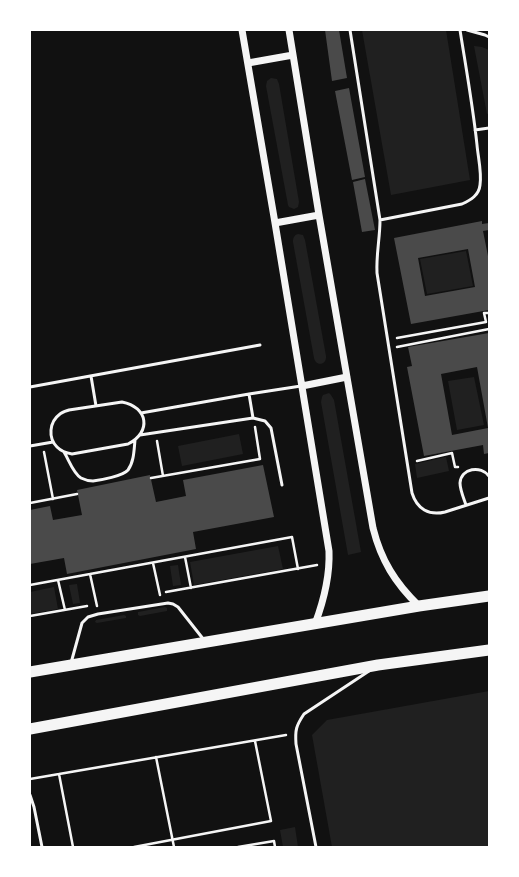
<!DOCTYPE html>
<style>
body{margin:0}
#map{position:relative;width:519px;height:877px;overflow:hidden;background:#111;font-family:Signika,sans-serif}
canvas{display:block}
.frame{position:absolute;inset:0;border:31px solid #fff;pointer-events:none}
</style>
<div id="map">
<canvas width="519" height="877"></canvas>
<div class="frame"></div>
</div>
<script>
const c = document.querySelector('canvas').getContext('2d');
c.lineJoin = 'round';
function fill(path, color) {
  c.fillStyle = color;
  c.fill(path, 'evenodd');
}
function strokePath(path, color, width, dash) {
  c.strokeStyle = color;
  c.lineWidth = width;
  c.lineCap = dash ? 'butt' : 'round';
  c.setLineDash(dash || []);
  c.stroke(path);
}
fill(new Path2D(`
 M 362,30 L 446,30 L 470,180 L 391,195 Z
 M 474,46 L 482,47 L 489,50 L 489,113 L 487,114 Z
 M 271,78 L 277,79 L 279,84 L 299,202 L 298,207 L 294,209 L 289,207 L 288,205 L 266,86 L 267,81 Z
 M 298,234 L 303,235 L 305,240 L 326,356 C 327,365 316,367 314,358 L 293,242 C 293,238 294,235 298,234 Z
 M 466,251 L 473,286 L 427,294 L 420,259 Z
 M 474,377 L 484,425 L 457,430 L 448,381 Z
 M 329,393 L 331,395 L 334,400 L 361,552 L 348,555 L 321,402 L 322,397 L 323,395 Z
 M 239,434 L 243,454 L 182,466 L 178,446 Z
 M 446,457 L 449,471 L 417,478 L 415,464 Z
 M 278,546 L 283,569 L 194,585 L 190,562 Z
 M 178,565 L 181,585 L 173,586 L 170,566 Z
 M 77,584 L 80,603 L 73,604 L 69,585 Z
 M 54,587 L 58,609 L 30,614 L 30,592 Z
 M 165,607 L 167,608 L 167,611 L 140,616 L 138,615 L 138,612 Z
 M 124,615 L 126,616 L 126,618 L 97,623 L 95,622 L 96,620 Z
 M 489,691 L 489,847 L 332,847 L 312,735 L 327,720 Z
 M 295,827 L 298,847 L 283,847 L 280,830 Z`), '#202020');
fill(new Path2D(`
 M 325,30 L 339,30 L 347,78 L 332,81 Z
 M 349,88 L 365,177 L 352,180 L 335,91 Z
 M 365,179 L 375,230 L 362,232 L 353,182 Z
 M 482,221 L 482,224 L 489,223 L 489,230 L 483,231 L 489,261 L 489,310 L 411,324 L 394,238 ZM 468,249 L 475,287 L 425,296 L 418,258 Z
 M 489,333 L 489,453 L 484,454 L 483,445 L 424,456 L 407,367 L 412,366 L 408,347 ZM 477,367 L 488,428 L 452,435 L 441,374 Z
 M 263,465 L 274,517 L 193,532 L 196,549 L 67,574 L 64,558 L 30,564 L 30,510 L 50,506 L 53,520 L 82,515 L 77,490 L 150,475 L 156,502 L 186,496 L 183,480 Z`), '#4a4a4a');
strokePath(new Path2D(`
 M 397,338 L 486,322 L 484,313 L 489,313
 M 397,347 L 489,329
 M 157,441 L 163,476
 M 44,452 L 53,499
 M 417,461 L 452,453 L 455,467 L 458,467
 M 151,478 L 260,459 L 255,427
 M 30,503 L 77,494
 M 185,557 L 191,588
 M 153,563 L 160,595
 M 90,574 L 97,606
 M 58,580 L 65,610
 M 30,585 L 292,537 L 298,569
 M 166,592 L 317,565
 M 30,616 L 87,606
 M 156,757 L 174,847
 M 59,774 L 73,847
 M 30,779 L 286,735
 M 134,847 L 271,821 L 255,741
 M 238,847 L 274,841 L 275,847`), '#f5f5f5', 2.5);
strokePath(new Path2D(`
 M 350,30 L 380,220 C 380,238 376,255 377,273 L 412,493 C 417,509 429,516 445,512 L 489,498
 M 467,30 L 485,35 L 489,37
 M 475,130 L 489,128
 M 380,220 L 462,204 C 471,200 479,195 480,185 C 482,173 478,157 477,145 C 473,107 466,68 460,30
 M 91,376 L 96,406
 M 30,387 L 260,345
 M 249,394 L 253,418
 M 122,402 C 148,407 152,432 128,444 L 72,454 C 66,453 61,451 57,447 C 48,438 49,422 60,414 C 62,412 66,411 69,410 Z
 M 141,413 L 249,394 L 301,386
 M 140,435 L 253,418 L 265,421 L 271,428 L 282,485
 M 30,446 L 53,442
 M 64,452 C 69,460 73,473 81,478 C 85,480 89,481 93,481 C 101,480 123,476 128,470 C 134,462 134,450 135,440
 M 466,505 C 464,499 460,490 460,483 C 461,468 481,465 489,476
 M 71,663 L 82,623 L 88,617 L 98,614 L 168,603 L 173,604 L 178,607 L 204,640
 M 30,795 L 34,807 L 42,847
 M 316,847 L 296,744 C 295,730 296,726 304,714 L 369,671`), '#f5f5f5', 3);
strokePath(new Path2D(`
 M 242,30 L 275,223 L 329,551 C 330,576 324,600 315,624
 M 289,30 L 319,215 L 373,528 C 381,560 395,583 419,606
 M 248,63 L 293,55
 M 275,223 L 319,215
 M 302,386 L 347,377`), '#f5f5f5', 7);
strokePath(new Path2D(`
 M 30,672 L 419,606 L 489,596
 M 30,729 L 378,665 L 489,650`), '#f5f5f5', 11);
</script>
